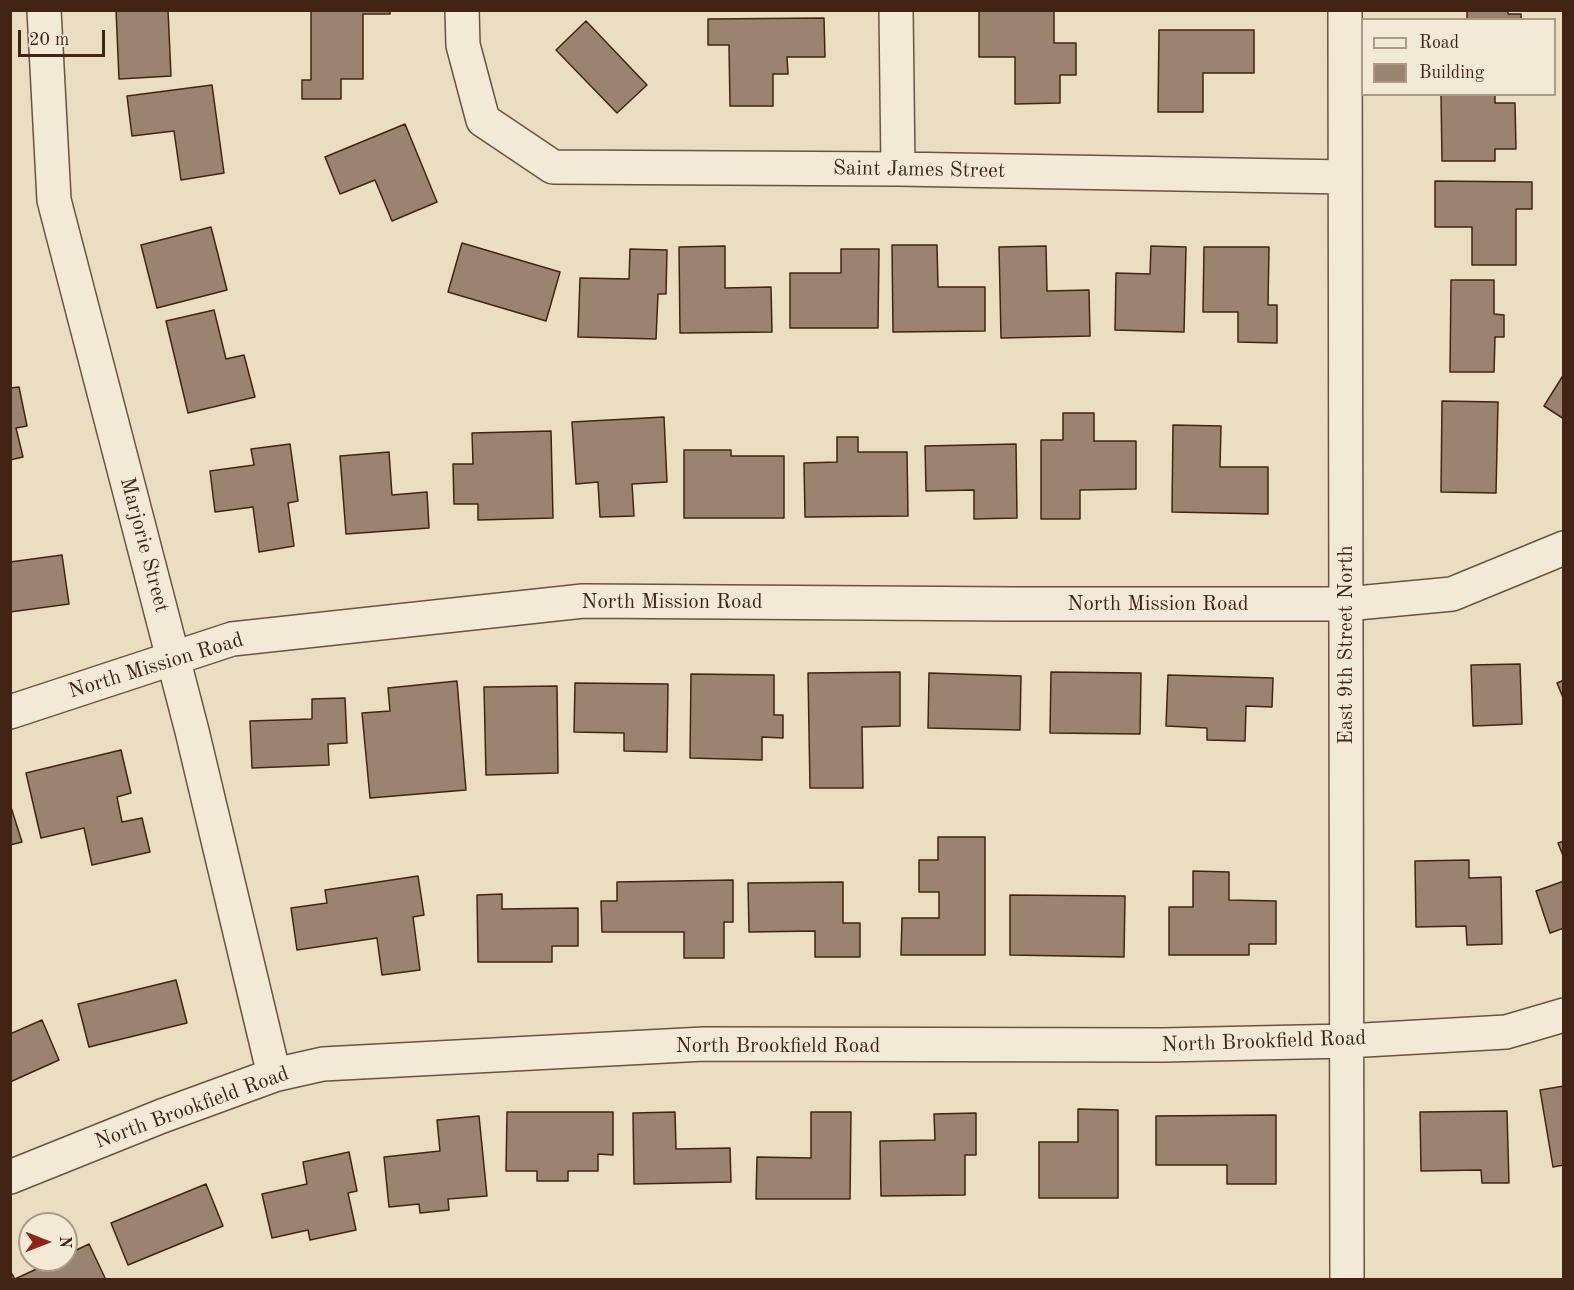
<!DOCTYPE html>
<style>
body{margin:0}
#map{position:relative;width:1574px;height:1290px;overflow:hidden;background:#ebddc2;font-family:"Old Standard TT",serif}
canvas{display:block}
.frame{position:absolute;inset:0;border:12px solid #422415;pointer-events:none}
.legend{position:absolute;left:1361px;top:18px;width:195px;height:78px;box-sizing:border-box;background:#f2e9d7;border:2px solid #ac9a89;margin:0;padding:8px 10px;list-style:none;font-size:18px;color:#422415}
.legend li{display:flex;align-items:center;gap:12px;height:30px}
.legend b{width:30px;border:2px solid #ac9a89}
.north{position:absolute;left:18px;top:1212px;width:60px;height:60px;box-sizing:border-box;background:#f2e9d7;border:2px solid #ac9a89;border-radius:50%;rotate:90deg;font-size:16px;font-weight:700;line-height:24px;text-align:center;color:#422415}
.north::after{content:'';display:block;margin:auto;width:21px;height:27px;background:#8f2418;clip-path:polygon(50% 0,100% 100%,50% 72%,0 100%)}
.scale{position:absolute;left:18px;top:30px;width:87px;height:27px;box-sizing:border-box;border:3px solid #422415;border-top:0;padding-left:8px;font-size:18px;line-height:21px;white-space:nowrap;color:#422415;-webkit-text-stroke:4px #f2e9d7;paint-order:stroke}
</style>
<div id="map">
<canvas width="1574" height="1290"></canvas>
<div class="frame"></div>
<ul class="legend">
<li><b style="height:8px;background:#f2e9d7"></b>Road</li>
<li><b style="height:16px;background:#9a846f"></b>Building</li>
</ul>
<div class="north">N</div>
<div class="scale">20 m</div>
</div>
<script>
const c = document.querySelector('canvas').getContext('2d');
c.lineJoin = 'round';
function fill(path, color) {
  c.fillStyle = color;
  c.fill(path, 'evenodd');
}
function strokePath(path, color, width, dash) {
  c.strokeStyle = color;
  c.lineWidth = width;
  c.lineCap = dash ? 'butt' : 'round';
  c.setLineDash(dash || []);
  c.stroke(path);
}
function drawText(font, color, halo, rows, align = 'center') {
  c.font = font + ' "Old Standard TT",serif';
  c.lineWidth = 5;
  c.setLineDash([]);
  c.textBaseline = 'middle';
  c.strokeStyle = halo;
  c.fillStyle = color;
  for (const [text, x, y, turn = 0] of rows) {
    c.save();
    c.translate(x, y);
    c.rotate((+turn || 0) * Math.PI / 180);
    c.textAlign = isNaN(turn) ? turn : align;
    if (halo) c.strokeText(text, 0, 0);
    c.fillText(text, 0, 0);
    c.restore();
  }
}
const building = new Path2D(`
 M 116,10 L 168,10 L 171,76 L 119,79 Z
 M 311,10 L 390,10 L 390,14 L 363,14 L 363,79 L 341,79 L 341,99 L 302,99 L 302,80 L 311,80 Z
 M 1467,10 L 1508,10 L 1508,14 L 1521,14 L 1521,20 L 1467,20 Z
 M 979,11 L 1054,11 L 1054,43 L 1076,43 L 1076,75 L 1060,75 L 1060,103 L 1015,104 L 1015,57 L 979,57 Z
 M 824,18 L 825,57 L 787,57 L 788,74 L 773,74 L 773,106 L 730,106 L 729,45 L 708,45 L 708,19 Z
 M 586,21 L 647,85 L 617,113 L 556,50 Z
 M 1159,30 L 1254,30 L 1254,73 L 1203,73 L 1203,112 L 1158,112 Z
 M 212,85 L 224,173 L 181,180 L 174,131 L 132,136 L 127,96 Z
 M 1441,94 L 1495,94 L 1495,103 L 1515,103 L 1516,149 L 1495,149 L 1495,161 L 1442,161 Z
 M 405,124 L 437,202 L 392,221 L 375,180 L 340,194 L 325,157 Z
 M 1435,181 L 1532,182 L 1532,209 L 1516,209 L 1516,265 L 1472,265 L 1472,227 L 1435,227 Z
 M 211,227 L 227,290 L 157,308 L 141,245 Z
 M 462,243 L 560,272 L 546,321 L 448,292 Z
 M 892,245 L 937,245 L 938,287 L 985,287 L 985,331 L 893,332 Z
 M 725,246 L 725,288 L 771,287 L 772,332 L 680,333 L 679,247 Z
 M 1046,246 L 1047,291 L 1089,290 L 1090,336 L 1001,338 L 999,247 Z
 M 1151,246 L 1186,247 L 1184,332 L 1115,330 L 1116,273 L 1150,274 Z
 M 1204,247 L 1269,247 L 1268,305 L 1277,305 L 1277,343 L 1238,342 L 1238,312 L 1203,312 Z
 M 630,249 L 667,250 L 666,294 L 658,294 L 656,339 L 578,337 L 580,278 L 629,279 Z
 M 841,249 L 879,249 L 878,328 L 790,328 L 790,273 L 841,273 Z
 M 1451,280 L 1494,280 L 1494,314 L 1504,315 L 1504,337 L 1495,337 L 1494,372 L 1450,372 Z
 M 214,310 L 226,359 L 244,355 L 255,397 L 188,413 L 166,321 Z
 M 1564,374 L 1564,419 L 1544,406 Z
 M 19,387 L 27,426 L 16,428 L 23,457 L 10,460 L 10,388 Z
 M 1442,401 L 1498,402 L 1496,493 L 1441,492 Z
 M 1063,413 L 1094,413 L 1094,441 L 1136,441 L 1136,489 L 1080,490 L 1080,519 L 1041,519 L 1041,440 L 1063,440 Z
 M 664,417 L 667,482 L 632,484 L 634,516 L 600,517 L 598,482 L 576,484 L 572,422 Z
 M 1173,425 L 1221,426 L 1220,467 L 1268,467 L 1268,514 L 1172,512 Z
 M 551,431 L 553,518 L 478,520 L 478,504 L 454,504 L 453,464 L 473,464 L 472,433 Z
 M 837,437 L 858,437 L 858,452 L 907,452 L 908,516 L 805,517 L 804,463 L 837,462 Z
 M 290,444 L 298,501 L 288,503 L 294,546 L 259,552 L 253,507 L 215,512 L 210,471 L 254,465 L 251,449 Z
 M 1016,444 L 1017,518 L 974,519 L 974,490 L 926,491 L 925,446 Z
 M 684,450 L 731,450 L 731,456 L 784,456 L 784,518 L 684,518 Z
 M 389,452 L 392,495 L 427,492 L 429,528 L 346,534 L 340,456 Z
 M 62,555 L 69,604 L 10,612 L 10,562 Z
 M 1520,664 L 1522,724 L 1473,726 L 1471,665 Z
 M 900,672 L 900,726 L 862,727 L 863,788 L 810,788 L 808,673 Z
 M 1051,672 L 1141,673 L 1140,734 L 1050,733 Z
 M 929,673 L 1021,676 L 1020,730 L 928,728 Z
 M 691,674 L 774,675 L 774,715 L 783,715 L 783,738 L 762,737 L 762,760 L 690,758 Z
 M 1168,675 L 1273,678 L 1272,707 L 1246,706 L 1245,741 L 1207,740 L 1207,728 L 1166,726 Z
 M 1564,680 L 1564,700 L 1557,683 Z
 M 457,681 L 466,790 L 370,798 L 362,713 L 390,711 L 388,688 Z
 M 575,683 L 668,684 L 667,752 L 624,751 L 624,733 L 574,732 Z
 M 557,686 L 558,773 L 486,775 L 484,687 Z
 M 345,698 L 347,743 L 328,744 L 329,765 L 252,768 L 250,721 L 312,719 L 312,699 Z
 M 121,750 L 131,793 L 117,797 L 122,822 L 142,818 L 150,852 L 92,865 L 84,828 L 41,838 L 26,773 Z
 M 10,804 L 22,842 L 10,845 Z
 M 938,837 L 985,837 L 985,955 L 901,955 L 902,918 L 939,918 L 939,892 L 919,892 L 919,860 L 938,860 Z
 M 1564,841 L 1564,858 L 1558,843 Z
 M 1469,860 L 1469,878 L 1501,877 L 1502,944 L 1467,945 L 1466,926 L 1416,927 L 1415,861 Z
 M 1193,871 L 1229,872 L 1229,900 L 1276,901 L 1276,944 L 1249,944 L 1249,955 L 1169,955 L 1169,907 L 1193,907 Z
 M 418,876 L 424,915 L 413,917 L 420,970 L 382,975 L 377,938 L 297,950 L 291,908 L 327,903 L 325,890 Z
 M 733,880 L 733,922 L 724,922 L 724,958 L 684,958 L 684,932 L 602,932 L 601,901 L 617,901 L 617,882 Z
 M 1564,881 L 1564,928 L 1550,933 L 1536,891 Z
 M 843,882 L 843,923 L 860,923 L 860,957 L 815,957 L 815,931 L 749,932 L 748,883 Z
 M 502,894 L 502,909 L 578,908 L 578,946 L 552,946 L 552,962 L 478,962 L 477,895 Z
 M 1010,895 L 1125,896 L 1124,957 L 1010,955 Z
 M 176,980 L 187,1023 L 89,1047 L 78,1004 Z
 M 42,1020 L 59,1060 L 10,1082 L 10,1034 Z
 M 1564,1086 L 1564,1165 L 1553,1167 L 1540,1090 Z
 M 1078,1109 L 1118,1110 L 1118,1198 L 1039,1198 L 1039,1142 L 1078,1142 Z
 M 1507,1111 L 1509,1183 L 1482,1183 L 1481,1170 L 1421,1171 L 1420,1112 Z
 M 507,1112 L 613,1112 L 613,1155 L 598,1154 L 598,1171 L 568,1171 L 568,1181 L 537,1181 L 537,1171 L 506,1171 Z
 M 675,1112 L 676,1149 L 730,1148 L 731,1182 L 634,1184 L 633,1113 Z
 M 811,1112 L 851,1112 L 850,1199 L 756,1199 L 757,1157 L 811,1158 Z
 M 976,1113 L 976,1155 L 965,1155 L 965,1195 L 881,1196 L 880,1141 L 935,1140 L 934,1114 Z
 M 1276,1115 L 1276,1184 L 1227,1184 L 1227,1165 L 1156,1165 L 1156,1116 Z
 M 479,1116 L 487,1196 L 448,1199 L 449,1210 L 420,1213 L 419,1204 L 389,1207 L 384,1157 L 440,1151 L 437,1120 Z
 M 349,1152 L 357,1191 L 348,1193 L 356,1230 L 310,1240 L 308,1230 L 272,1238 L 262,1194 L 307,1184 L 303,1162 Z
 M 206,1184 L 223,1226 L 128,1265 L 111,1223 Z
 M 89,1244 L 106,1280 L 10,1280 L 10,1271 L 15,1279 L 56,1260 L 66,1260 L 66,1255 Z`);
fill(building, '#9a846f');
strokePath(building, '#422415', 1.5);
const minor = new Path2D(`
 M 44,10 L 54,200 L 192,731 L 274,1075
 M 462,10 L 463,45 L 483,120 L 553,167 L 898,169 L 1345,177
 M 896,10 L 898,169
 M 1345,10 L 1347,1280
 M 10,712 L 232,639 L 583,601 L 1012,604 L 1346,604 L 1452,594 L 1564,548
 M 10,1177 L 162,1116 L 274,1075 L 323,1064 L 704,1044 L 1163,1045 L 1347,1041 L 1506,1032 L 1564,1015`);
strokePath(minor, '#6c5240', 36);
strokePath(minor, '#f2e9d7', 33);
drawText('21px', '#422415', '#f2e9d7', [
 ["Saint James Street",919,170,1],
 ["Marjorie Street",144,545,75],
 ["North Mission Road",672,602],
 ["North Mission Road",1158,604],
 ["East 9th Street North",1346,645,-90],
 ["North Mission Road",156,666,-17],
 ["North Brookfield Road",1264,1042,-2],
 ["North Brookfield Road",778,1046],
 ["North Brookfield Road",192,1108,-20]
]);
</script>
